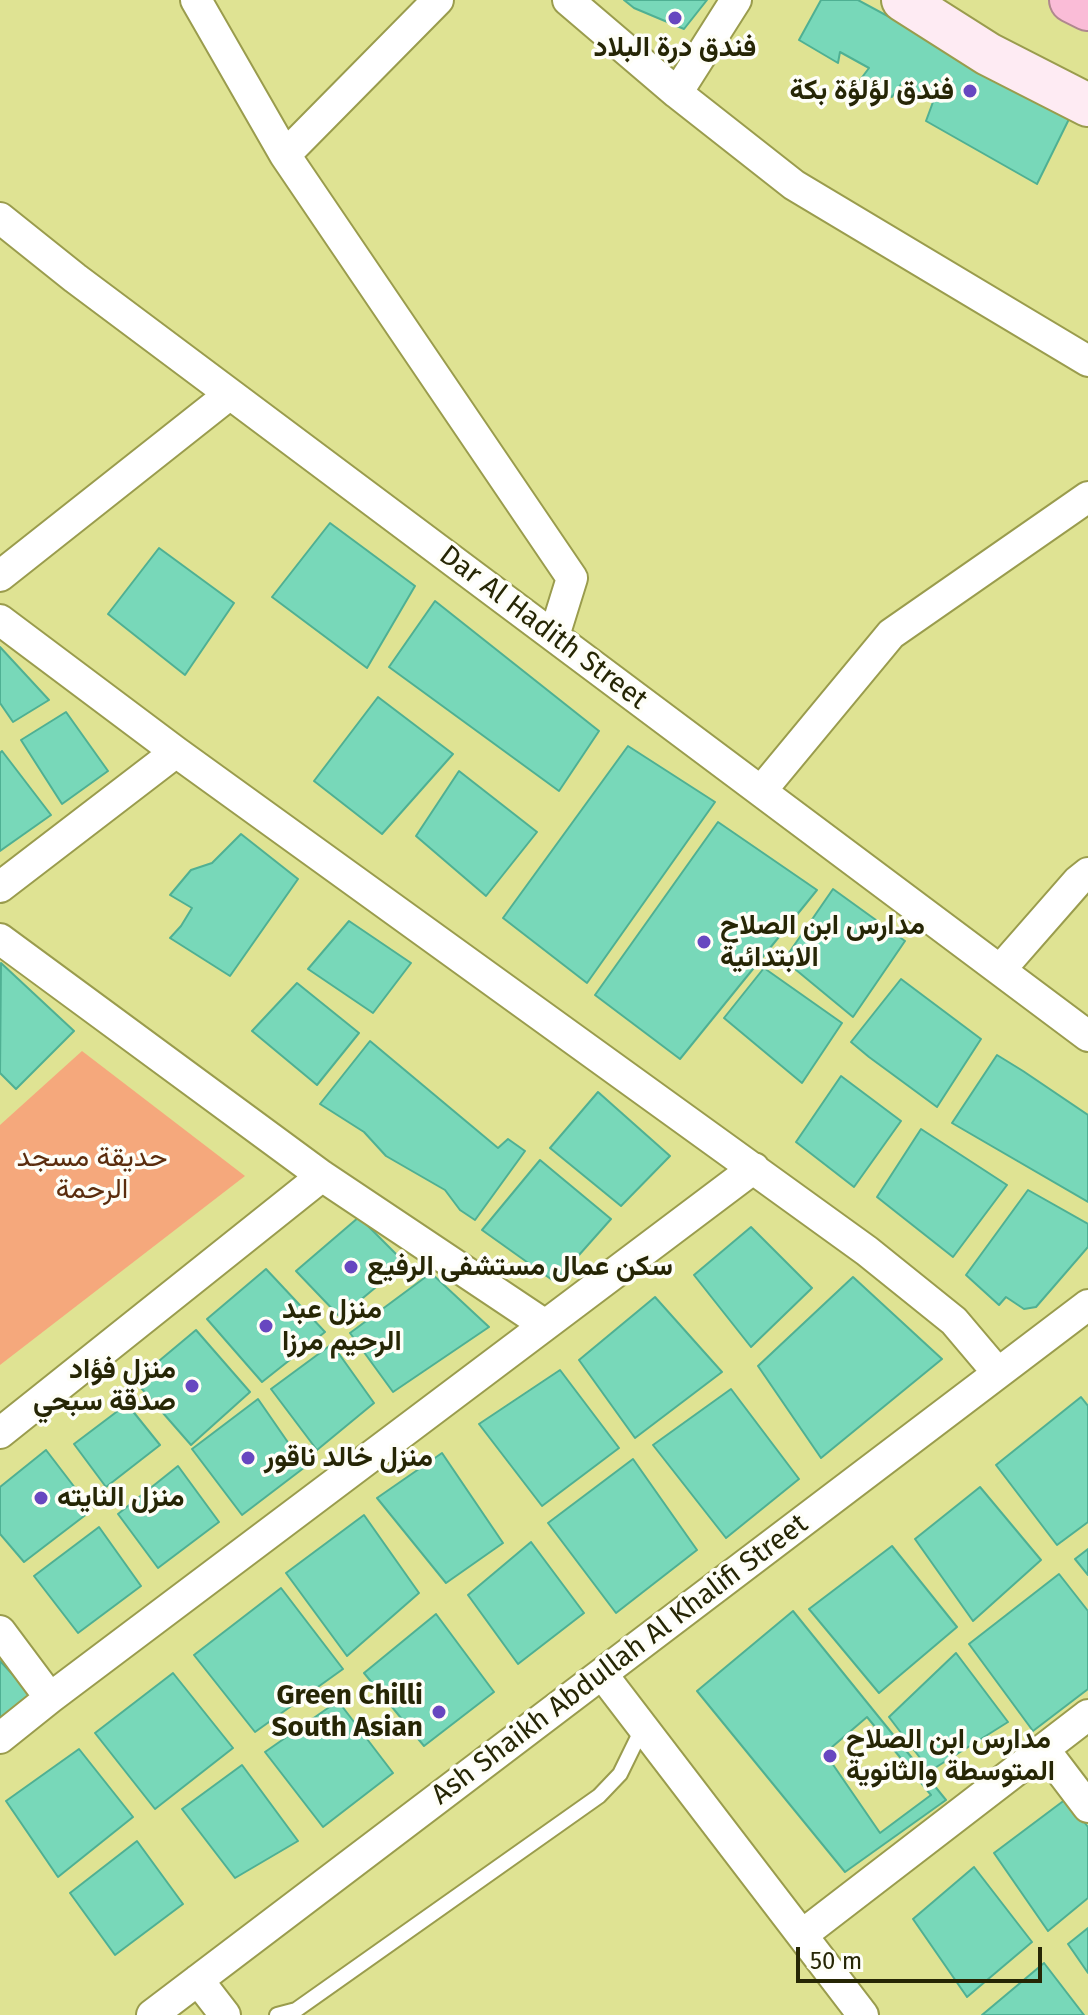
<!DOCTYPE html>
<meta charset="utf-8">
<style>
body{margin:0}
#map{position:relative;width:1088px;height:2015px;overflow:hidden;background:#dfe393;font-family:"Fira Sans",sans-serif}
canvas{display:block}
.scale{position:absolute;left:796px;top:1947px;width:246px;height:36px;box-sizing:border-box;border:4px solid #262605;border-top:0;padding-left:10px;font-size:24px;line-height:28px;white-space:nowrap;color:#262605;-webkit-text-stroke:6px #fefef7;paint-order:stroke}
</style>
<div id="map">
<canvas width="1088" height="2015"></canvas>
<div class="scale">50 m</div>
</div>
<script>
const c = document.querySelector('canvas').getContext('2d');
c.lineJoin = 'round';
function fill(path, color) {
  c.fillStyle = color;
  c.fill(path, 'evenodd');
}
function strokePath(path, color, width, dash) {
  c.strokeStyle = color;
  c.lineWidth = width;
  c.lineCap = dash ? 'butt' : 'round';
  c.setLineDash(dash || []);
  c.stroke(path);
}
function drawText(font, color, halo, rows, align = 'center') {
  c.font = font + ' "Fira Sans",Vazirmatn,sans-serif';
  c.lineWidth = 7;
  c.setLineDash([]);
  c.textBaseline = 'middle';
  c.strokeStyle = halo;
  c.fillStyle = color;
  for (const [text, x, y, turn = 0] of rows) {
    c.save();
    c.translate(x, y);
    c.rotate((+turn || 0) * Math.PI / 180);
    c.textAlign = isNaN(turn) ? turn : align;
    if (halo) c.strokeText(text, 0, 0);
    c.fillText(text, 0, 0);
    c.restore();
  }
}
fill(new Path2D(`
 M 82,1051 L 245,1176 L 0,1365 L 0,1125 Z`), '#f5a87c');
const building = new Path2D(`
 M 624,0 L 707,0 L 684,29 L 634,8 Z
 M 821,0 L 858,0 L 1071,115 L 1037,184 L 926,121 L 933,102 L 901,84 L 892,97 L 860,80 L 869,68 L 840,52 L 838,63 L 799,40 Z
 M 330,523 L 415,586 L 367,668 L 272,597 Z
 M 159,548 L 234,603 L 185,675 L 108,614 Z
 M 435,601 L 599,731 L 559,791 L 389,667 Z
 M 0,647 L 49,700 L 13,722 L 0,703 Z
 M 378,697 L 453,754 L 382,834 L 314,781 Z
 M 66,712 L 108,771 L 62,804 L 21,740 Z
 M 628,746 L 715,802 L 587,983 L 503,918 Z
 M 2,751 L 51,815 L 0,851 L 0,753 Z
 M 459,771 L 537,832 L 486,896 L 416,836 Z
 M 718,822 L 817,890 L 680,1059 L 595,995 Z
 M 241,834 L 298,879 L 230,976 L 170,938 L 181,926 L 192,908 L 170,895 L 191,870 L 212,863 Z
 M 833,889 L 905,941 L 853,1017 L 784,960 Z
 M 349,921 L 411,963 L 373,1013 L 308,969 Z
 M 1,963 L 74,1031 L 16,1089 L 0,1073 Z
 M 764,968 L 842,1023 L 802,1083 L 724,1018 Z
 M 901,979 L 981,1039 L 937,1107 L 869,1057 L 851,1042 Z
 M 297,983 L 359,1033 L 317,1085 L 252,1031 Z
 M 370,1041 L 498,1148 L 508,1139 L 525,1151 L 475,1220 L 460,1210 L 445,1190 L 386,1156 L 364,1132 L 320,1104 Z
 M 997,1055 L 1023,1071 L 1088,1115 L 1088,1202 L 952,1123 Z
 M 841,1076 L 901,1121 L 854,1187 L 796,1142 Z
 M 598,1092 L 670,1156 L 621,1206 L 550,1148 Z
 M 921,1129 L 1007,1185 L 953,1257 L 877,1197 Z
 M 540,1160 L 611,1219 L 555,1282 L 482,1230 Z
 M 1028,1190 L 1088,1224 L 1088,1247 L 1036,1307 L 1024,1309 L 1006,1297 L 999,1305 L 966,1275 Z
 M 359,1217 L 405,1263 L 340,1317 L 296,1271 Z
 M 751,1227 L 812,1288 L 751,1347 L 694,1275 Z
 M 266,1269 L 325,1332 L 262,1382 L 207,1319 Z
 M 431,1273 L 489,1327 L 393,1392 L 350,1333 Z
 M 853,1277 L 942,1359 L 821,1458 L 758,1366 Z
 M 655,1297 L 722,1372 L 635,1438 L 579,1360 Z
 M 196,1330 L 250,1392 L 191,1445 L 135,1381 Z
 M 332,1344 L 374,1403 L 317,1450 L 271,1389 Z
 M 560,1370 L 619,1448 L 542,1506 L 479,1424 Z
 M 731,1389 L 799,1479 L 726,1538 L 653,1445 Z
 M 1081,1397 L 1088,1406 L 1088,1522 L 1057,1545 L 996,1465 Z
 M 258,1399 L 305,1467 L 242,1515 L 192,1449 Z
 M 127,1404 L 160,1445 L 106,1487 L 74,1444 Z
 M 46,1450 L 92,1510 L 24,1562 L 0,1534 L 0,1487 Z
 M 442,1453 L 503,1543 L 446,1583 L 377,1498 Z
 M 633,1459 L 697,1550 L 616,1613 L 548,1523 Z
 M 178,1466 L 219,1522 L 158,1568 L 118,1514 Z
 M 980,1487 L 1041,1560 L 973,1621 L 915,1539 Z
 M 364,1515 L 419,1593 L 347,1656 L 286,1573 Z
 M 99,1527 L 141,1586 L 78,1633 L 34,1576 Z
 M 531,1542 L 584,1613 L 518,1664 L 468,1595 Z
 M 892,1546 L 957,1627 L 879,1693 L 809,1609 Z
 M 1088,1549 L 1088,1575 L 1075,1559 Z
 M 1059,1574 L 1088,1611 L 1088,1689 L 1033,1731 L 969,1644 Z
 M 281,1588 L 343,1669 L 255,1732 L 194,1655 Z
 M 793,1611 L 946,1800 L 845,1872 L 697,1691 Z
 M 436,1614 L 494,1692 L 424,1746 L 364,1673 Z
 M 956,1653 L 1008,1722 L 930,1771 L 889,1717 Z
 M 0,1661 L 31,1694 L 0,1718 Z
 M 173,1673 L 233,1748 L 155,1809 L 95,1733 Z
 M 338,1701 L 393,1773 L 323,1827 L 265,1752 Z
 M 867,1717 L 931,1795 L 880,1833 L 825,1753 Z
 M 79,1749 L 133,1817 L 58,1877 L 6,1801 Z
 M 242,1765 L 298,1841 L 235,1878 L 182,1809 Z
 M 1066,1799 L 1088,1827 L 1088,1898 L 1048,1931 L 994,1853 Z
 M 137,1841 L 183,1904 L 115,1955 L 70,1893 Z
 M 974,1867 L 1032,1942 L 967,1997 L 913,1919 Z
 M 1088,1928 L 1088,1973 L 1068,1944 Z
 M 1044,1963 L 1084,2015 L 982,2015 Z`);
fill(building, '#78d8b9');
strokePath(building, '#4fb093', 2);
const lane = new Path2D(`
 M 277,2015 L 296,2010 L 599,1796 L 620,1774 L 643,1727`);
const street = new Path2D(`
 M 196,0 L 285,155
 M 438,0 L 285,155 L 572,578 L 554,636
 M 568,0 L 677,93 L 794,185 L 1088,361
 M 677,93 L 736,0
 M 0,218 L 75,278 L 1088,1036
 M 0,576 L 230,394
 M 0,620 L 176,752 L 867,1251 L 954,1321 L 998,1373
 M 761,791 L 891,634 L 1088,497
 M 0,887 L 176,752
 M 0,939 L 322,1176 L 545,1325
 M 1000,970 L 1078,881 L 1088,873
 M 0,1433 L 322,1176
 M 0,1631 L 50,1698
 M 602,1674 L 863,2015
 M 0,1738 L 50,1698 L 754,1168
 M 1044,1749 L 1088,1807
 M 802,1935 L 1088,1715
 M 198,1980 L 225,2015
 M 152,2015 L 1088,1305`);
const secondary = new Path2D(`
 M 903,0 L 988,54 L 1088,105`);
const highway = new Path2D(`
 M 1072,0 L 1088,8`);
strokePath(lane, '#9a9c4d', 18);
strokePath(street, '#9a9c4d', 34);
strokePath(secondary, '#9a9c4d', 46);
strokePath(highway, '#b0888e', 48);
strokePath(lane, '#fff', 14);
strokePath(street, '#fff', 30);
strokePath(secondary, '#feebf3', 42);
strokePath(highway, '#fabcd7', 44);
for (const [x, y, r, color] of [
 [675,18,8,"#6747c0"],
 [970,91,8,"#6747c0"],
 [704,942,8,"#6747c0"],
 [351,1267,8,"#6747c0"],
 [266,1326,8,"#6747c0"],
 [192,1386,8,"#6747c0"],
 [248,1458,8,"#6747c0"],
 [41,1498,8,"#6747c0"],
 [439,1712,8,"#6747c0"],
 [830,1756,8,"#6747c0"]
]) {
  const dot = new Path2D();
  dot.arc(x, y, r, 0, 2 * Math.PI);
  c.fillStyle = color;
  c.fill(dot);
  strokePath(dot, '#fefef7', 3);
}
drawText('bold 28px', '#262605', '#fefef7', [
 ["فندق درة البلاد",675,48,"center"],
 ["فندق لؤلؤة بكة",954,91,"right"],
 ["مدارس ابن الصلاح",720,926],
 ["الابتدائية",720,958],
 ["سكن عمال مستشفى الرفيع",367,1267],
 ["منزل عبد",282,1310],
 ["الرحيم مرزا",282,1342],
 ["منزل فؤاد",176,1370,"right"],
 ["صدقة سبحي",176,1402,"right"],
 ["منزل خالد ناقور",264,1458],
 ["منزل النايته",57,1498],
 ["Green Chilli",423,1696,"right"],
 ["South Asian",423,1728,"right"],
 ["مدارس ابن الصلاح",846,1740],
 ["المتوسطة والثانوية",846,1772]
], 'left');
drawText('28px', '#262605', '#fefef7', [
 ["Dar Al Hadith Street",543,628,37],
 ["Ash Shaikh Abdullah Al Khalifi Street",620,1660,-37]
]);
drawText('28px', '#5b2d0e', '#fefef7', [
 ["حديقة مسجد",92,1158],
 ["الرحمة",92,1190]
]);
</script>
